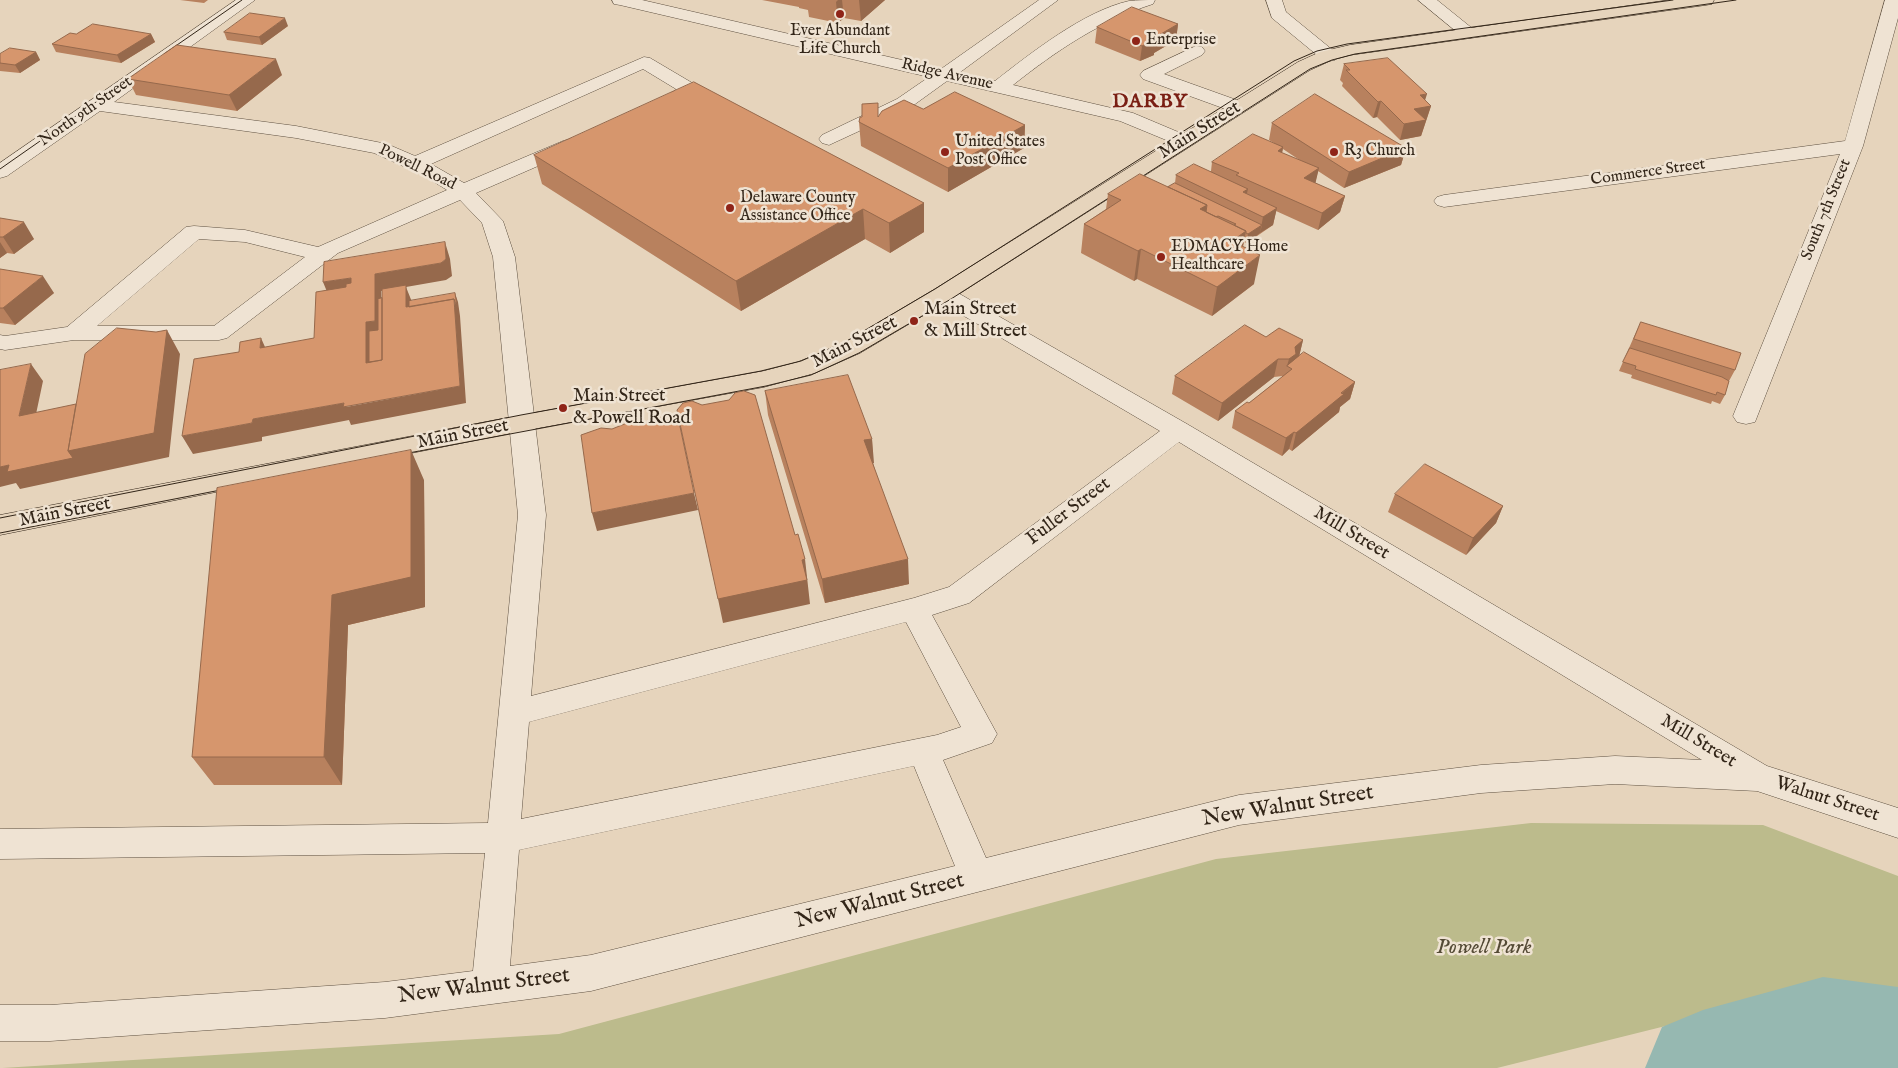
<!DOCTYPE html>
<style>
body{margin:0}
canvas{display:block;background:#e6d4bc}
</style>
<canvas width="1898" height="1068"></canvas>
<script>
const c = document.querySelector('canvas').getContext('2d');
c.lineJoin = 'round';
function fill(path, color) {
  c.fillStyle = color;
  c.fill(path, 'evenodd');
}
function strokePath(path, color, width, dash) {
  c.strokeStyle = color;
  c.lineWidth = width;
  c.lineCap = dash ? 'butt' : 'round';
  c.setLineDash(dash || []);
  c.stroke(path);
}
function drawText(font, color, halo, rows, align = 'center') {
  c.font = font + ' "IM FELL English",serif';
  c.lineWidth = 5;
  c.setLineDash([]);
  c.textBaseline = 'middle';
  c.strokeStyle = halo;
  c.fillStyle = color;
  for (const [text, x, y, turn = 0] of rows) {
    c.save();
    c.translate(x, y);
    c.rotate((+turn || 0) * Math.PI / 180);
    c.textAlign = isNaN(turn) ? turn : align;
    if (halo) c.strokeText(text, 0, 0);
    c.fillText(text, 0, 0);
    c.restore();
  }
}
fill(new Path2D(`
 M 1531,823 L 1763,825 L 1898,876 L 1898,993 L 1806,991 L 1497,1068 L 2,1068 L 559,1034 L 1216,859 Z`), '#bcbb8c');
fill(new Path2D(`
 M 1823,977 L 1898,987 L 1898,1068 L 1645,1068 L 1662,1027 L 1703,1010 Z`), '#96b8b1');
const minor = new Path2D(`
 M 236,0 L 255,0 L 114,102 L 296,126 L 387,144 L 415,156 L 644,57 L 650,58 L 694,84 L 696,88 C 687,102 671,114 653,110 L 651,106 C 657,97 669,98 676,89 L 643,69 L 431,164 L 464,183 L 563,141 L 570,139 L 577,141 L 580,145 L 577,149 L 476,193 L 503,221 L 515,257 L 546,515 L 531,696 L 914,598 L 949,587 L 1160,431 L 935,299 L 932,294 L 935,289 L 943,287 L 951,289 L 1187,424 L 1767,766 L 1898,808 L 1898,838 L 1757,791 L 1615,784 L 1481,793 L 1239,825 L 591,991 L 385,1018 L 50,1041 L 0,1041 L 0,1005 L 50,1005 L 385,982 L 473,971 L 485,853 L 0,859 L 0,829 L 488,823 L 518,515 L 493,257 L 482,223 L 460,200 L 338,253 L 227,338 L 219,340 L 74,340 L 5,350 L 0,349 L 0,335 L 5,336 L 67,327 L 186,227 L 194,226 L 245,230 L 318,247 L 447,190 L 423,175 L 374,153 L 296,138 L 100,111 L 7,176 L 0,178 L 0,163 ZM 199,239 L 245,242 L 305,257 L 214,326 L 97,326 ZM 1179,442 L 1702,760 L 1615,756 L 1481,765 L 1239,795 L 986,858 L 943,760 L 992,743 L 997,734 L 932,615 L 969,603 ZM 906,622 L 961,727 L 937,735 L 521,819 L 529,722 ZM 914,766 L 955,866 L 591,955 L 510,966 L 519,850 Z
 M 612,0 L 642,0 L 941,69 L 1039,0 L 1058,0 L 959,73 L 995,81 C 1031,53 1084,11 1129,1 C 1137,0 1147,0 1155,0 L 1153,4 C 1100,21 1056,51 1013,85 L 1133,113 L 1190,137 L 1193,141 L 1190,145 L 1183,147 L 1120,121 L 947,81 L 911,107 L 829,145 L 822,143 L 819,139 L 822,135 L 897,99 L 929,77 L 620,5 L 614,4 Z
 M 1266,0 L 1282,0 L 1286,12 L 1335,52 L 1338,56 L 1335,60 L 1329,61 L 1323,60 L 1272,18 Z
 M 1418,0 L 1437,0 L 1478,33 L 1475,37 L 1469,38 L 1463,37 Z
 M 1885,0 L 1898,0 L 1898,18 L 1863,146 L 1755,422 L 1746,424 L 1737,422 L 1733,416 L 1840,154 L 1444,207 L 1437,205 L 1434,201 L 1437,197 L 1444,195 L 1845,141 Z
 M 1196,46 L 1202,47 L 1205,51 L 1202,55 L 1164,74 L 1245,103 L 1247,107 L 1245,111 L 1238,113 L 1231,111 L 1143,79 L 1140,75 L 1143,71 Z`);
const major = new Path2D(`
 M 1670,0 L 1714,0 L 1712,4 L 1706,5 L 1350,55 L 1332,60 L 1310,70 L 951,299 L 860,353 L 815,373 L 764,387 L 522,431 L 0,535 L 0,515 L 522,415 L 764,371 L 798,362 L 844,343 L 935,289 L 1298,62 L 1320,52 L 1350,45 Z`);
strokePath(minor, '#5f5141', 1);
strokePath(major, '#322518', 1);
fill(minor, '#efe3d3');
fill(major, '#e6d4bc');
strokePath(new Path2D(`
 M 164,54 L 242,0
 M 0,169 L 139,72
 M 398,455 L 766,386 L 811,375 L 859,353 L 951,299 L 1310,69 L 1332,60 L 1355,54 L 1736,0
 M 0,518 L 521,415 L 761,371 L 801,361 L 845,342 L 935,289 L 1294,61 L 1317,51 L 1347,44 L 1673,0
 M 0,533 L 231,488`), '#322518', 1);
fill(new Path2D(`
 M 180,0 L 208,0 L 204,3 Z
 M 762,0 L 885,0 L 861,21 L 844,18 L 838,23 L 809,17 L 808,10 L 799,8 L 799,7 Z
 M 1178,24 L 1176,40 L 1154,53 L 1154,55 L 1140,61 L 1095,43 L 1097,27 Z
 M 288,26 L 262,45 L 227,40 L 224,32 Z
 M 76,34 L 151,34 L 155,42 L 121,63 L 56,52 L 52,44 Z
 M 36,52 L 40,60 L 20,73 L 0,71 L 0,54 Z
 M 1344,64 L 1425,100 L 1431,106 L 1421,136 L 1400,140 L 1377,117 L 1373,118 L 1342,86 L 1343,83 L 1340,80 Z
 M 282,75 L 237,111 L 136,95 L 128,79 Z
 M 923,109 L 1025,125 L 1024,148 L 948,192 L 861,146 L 859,122 L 878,117 Z
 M 1272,123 L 1406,148 L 1401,165 L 1344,188 L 1318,171 L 1315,183 L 1345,196 L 1340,212 L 1318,230 L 1276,211 L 1273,225 L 1247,243 L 1244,242 L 1243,247 L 1254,284 L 1212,316 L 1137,279 L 1134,281 L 1081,253 L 1084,224 L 1106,209 L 1108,194 L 1168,187 L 1175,183 L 1176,175 L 1211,171 L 1212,162 L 1274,143 L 1269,140 ZM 1283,149 L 1301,161 L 1282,153 Z
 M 534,155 L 924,203 L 924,232 L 890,253 L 865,239 L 741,311 L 542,184 Z
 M 0,218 L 34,239 L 14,254 L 7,253 L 0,258 Z
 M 0,269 L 54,293 L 15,325 L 0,323 Z
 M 1641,322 L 1735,370 L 1729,381 L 1725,395 L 1720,404 L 1712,401 L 1711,404 L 1631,378 L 1632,375 L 1619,371 L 1633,339 Z
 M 1266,337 L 1303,340 L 1299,356 L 1355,382 L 1350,399 L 1340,407 L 1339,412 L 1292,451 L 1289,449 L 1282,456 L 1232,428 L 1235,411 L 1249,403 L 1283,376 L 1274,377 L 1218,421 L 1172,394 L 1175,376 Z
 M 765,391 L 872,439 L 873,463 L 909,584 L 825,603 L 768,415 Z
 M 424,480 L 425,607 L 348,625 L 342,785 L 214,785 L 192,757 Z
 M 1395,494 L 1503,506 L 1496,523 L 1466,555 L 1388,512 Z`), '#b8815e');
fill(new Path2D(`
 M 838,0 L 842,0 L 844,18 L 838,23 L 836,2 Z
 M 859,0 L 885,0 L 861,21 Z
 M 285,18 L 288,26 L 262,45 L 259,37 Z
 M 1178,24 L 1176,40 L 1154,53 L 1154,55 L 1140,61 L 1142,46 Z
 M 151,34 L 155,42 L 121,63 L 117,55 Z
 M 36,52 L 40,60 L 20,73 L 15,65 Z
 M 276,59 L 282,75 L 237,111 L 229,95 Z
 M 1427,94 L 1423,107 L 1431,106 L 1421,136 L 1400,140 L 1404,124 L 1420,95 Z
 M 1381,101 L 1377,117 L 1373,118 L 1378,102 Z
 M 1025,125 L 1024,148 L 948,192 L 948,168 Z
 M 1283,147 L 1280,164 L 1278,151 Z
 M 1406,148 L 1401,165 L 1344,188 L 1349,172 Z
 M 1319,168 L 1315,185 L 1304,178 Z
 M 1248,189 L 1244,205 L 1243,192 Z
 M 1345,196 L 1340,212 L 1318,230 L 1322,213 Z
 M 924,203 L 924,232 L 890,253 L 889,223 Z
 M 1207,205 L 1202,235 L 1200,209 Z
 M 1277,208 L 1273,225 L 1260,233 L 1263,217 Z
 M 863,209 L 865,239 L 741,311 L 736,281 Z
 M 24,222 L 34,239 L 14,254 L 3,237 Z
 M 1262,225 L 1260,233 L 1247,243 L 1248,234 Z
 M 1246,231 L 1240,260 L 1232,241 Z
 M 0,242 L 7,253 L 0,258 Z
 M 445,242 L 450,259 L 452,276 L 446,280 L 406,287 L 412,302 L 412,315 L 455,308 L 454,299 L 457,307 L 455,293 L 458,302 L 460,316 L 466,403 L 351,425 L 349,420 L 262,437 L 262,441 L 193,454 L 182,436 L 252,423 L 253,419 L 344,403 L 346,407 L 460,386 L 455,317 L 413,325 L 406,307 L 406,287 L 381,291 L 382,339 L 373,340 L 373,370 L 386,368 L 385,297 L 389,306 L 389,377 L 373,380 L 366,363 L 366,322 L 375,321 L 375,274 L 441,263 L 446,259 Z
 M 1141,249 L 1137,279 L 1134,281 L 1138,251 Z
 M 1260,255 L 1254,284 L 1212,316 L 1217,287 Z
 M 43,276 L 54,293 L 15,325 L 3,308 Z
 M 351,278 L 358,295 L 330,299 L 323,282 Z
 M 167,330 L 180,354 L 169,457 L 20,489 L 16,483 L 0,487 L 0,467 L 68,451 Z
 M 261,338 L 269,356 L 260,348 Z
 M 1303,340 L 1299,357 L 1287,366 L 1289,359 L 1295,347 Z
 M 1278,359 L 1274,377 L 1218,421 L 1222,403 Z
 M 31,364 L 43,381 L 32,433 L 19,416 Z
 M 1355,382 L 1350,399 L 1340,407 L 1339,412 L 1292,451 L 1296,433 Z
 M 1294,432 L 1289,449 L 1282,456 L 1286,438 Z
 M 872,439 L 874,463 L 866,465 L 864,440 Z
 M 411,450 L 424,480 L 425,607 L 348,625 L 342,785 L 324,757 L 332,595 Z
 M 694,493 L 698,510 L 597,531 L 592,513 Z
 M 1503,506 L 1496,523 L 1466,555 L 1473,538 Z
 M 805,559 L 810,604 L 723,623 L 718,599 L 802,560 Z
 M 908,559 L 909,584 L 825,603 L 822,579 Z`), '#96694c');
const building = new Path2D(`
 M 1132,7 L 1178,24 L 1154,38 L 1156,39 L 1142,46 L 1097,27 Z
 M 250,13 L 285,18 L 259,37 L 224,32 Z
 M 93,24 L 151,34 L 117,55 L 52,44 L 70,33 L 76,34 Z
 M 177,45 L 276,59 L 229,95 L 128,79 Z
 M 10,48 L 36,52 L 15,65 L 0,63 L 0,54 Z
 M 1388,58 L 1427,94 L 1420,95 L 1431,106 L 1414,109 L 1426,120 L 1404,124 L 1381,101 L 1378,102 L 1346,70 L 1350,70 L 1344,64 Z
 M 694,82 L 924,203 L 889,223 L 863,209 L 736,281 L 534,155 Z
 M 955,92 L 1025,125 L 948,168 L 859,122 L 860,117 L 862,117 L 862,104 L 878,103 L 878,117 L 882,111 L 904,100 L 923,109 Z
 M 1315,94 L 1406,148 L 1349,172 L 1272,123 Z
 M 1253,134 L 1283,147 L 1278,151 L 1319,168 L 1304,178 L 1345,196 L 1322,213 L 1236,175 L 1239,173 L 1212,162 Z
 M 1194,164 L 1248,189 L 1243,192 L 1277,208 L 1263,217 L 1176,175 Z
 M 1140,174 L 1207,205 L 1200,209 L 1246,231 L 1232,241 L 1260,255 L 1217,287 L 1141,249 L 1138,251 L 1084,224 L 1121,200 L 1108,194 Z
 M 1175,183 L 1262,225 L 1248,234 L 1246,233 L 1246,231 L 1234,225 L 1236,224 L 1218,216 L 1216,217 L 1206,212 L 1207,205 L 1168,187 Z
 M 0,218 L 24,222 L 3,237 L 0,237 Z
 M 445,242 L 446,259 L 441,263 L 375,274 L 375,321 L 366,322 L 366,363 L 382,360 L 382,289 L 406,285 L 406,307 L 454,299 L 460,386 L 343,407 L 344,403 L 253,419 L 252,423 L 182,436 L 194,359 L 239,352 L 240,342 L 261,338 L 260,348 L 314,338 L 316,292 L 346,287 L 346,284 L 351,283 L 351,278 L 323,282 L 324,262 Z
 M 0,269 L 43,276 L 3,308 L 0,308 Z
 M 455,293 L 457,307 L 454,299 L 409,307 L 409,301 Z
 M 382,298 L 382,360 L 369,362 L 369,331 L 378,330 L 378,299 Z
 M 1641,322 L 1741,353 L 1735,370 L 1634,339 Z
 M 1245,325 L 1266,337 L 1279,328 L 1303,340 L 1295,347 L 1296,354 L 1289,359 L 1278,359 L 1222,403 L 1175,376 Z
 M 117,328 L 156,332 L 167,330 L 154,433 L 68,451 L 85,354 Z
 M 1630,348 L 1722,377 L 1729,381 L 1725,395 L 1717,392 L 1716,395 L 1635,369 L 1636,366 L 1623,362 Z
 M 1304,352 L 1355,382 L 1341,393 L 1344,394 L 1296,433 L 1294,432 L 1286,438 L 1235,411 L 1247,402 L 1249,403 L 1292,369 L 1287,366 Z
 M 31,364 L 19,416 L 76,404 L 68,451 L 73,458 L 7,472 L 9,465 L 0,467 L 0,370 Z
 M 848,375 L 872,439 L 864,440 L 908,559 L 822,579 L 765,391 Z
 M 744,391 L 755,395 L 795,535 L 798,534 L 805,559 L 802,560 L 807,580 L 718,599 L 677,410 L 683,403 L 692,401 L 702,405 L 729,400 L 735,393 Z
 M 664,416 L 678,417 L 694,493 L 592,513 L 581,435 L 601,428 L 612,429 L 632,421 L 645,423 Z
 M 411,450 L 411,577 L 332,595 L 324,757 L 192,757 L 217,488 Z
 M 1425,464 L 1503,506 L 1473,538 L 1395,494 Z`);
fill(building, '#d6966d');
strokePath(building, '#96694c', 1);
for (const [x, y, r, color] of [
 [840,14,5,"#8f2418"],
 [1136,41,5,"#8f2418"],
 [945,152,5,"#8f2418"],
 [1334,152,5,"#8f2418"],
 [730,208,5,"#8f2418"],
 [1161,257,5,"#8f2418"],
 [914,321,5,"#8f2418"],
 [563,408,5,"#8f2418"]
]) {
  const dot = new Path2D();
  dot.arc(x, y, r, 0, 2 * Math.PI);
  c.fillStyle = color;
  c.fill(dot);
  strokePath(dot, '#efe3d3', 2);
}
drawText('16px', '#322518', '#efe3d3', [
 ["Ever Abundant",840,32,"center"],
 ["Life Church",840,50,"center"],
 ["Enterprise",1146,41],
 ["United States",955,143],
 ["Post Office",955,161],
 ["R3 Church",1344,152],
 ["Delaware County",740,199],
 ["Assistance Office",740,217],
 ["EDMACY Home",1171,248],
 ["Healthcare",1171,266]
], 'left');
drawText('16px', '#322518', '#efe3d3', [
 ["Ridge Avenue",947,75,13],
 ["North 9th Street",86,112,-35],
 ["Powell Road",417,168,26],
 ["Commerce Street",1648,173,-8],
 ["South 7th Street",1827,210,-68]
]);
drawText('19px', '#322518', '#efe3d3', [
 ["Main Street",1200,131,-32],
 ["Main Street",855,343,-27],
 ["Main Street",463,435,-11],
 ["Fuller Street",1069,512,-37],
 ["Main Street",65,513,-11],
 ["Mill Street",1351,534,31],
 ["Mill Street",1698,742,31],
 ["Walnut Street",1827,800,18]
]);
drawText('19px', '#322518', '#efe3d3', [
 ["Main Street",924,310],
 ["& Mill Street",924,332],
 ["Main Street",573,397],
 ["& Powell Road",573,419]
], 'left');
c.letterSpacing = '1px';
drawText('bold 20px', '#7a1f14', '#efe3d3', [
 ["DARBY",1150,103]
]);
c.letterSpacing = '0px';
drawText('22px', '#322518', '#efe3d3', [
 ["New Walnut Street",1288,807,-9],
 ["New Walnut Street",880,902,-14],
 ["New Walnut Street",484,987,-7]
]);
drawText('italic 22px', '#544a35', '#efe3d3', [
 ["Powell Park",1484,948]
]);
</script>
